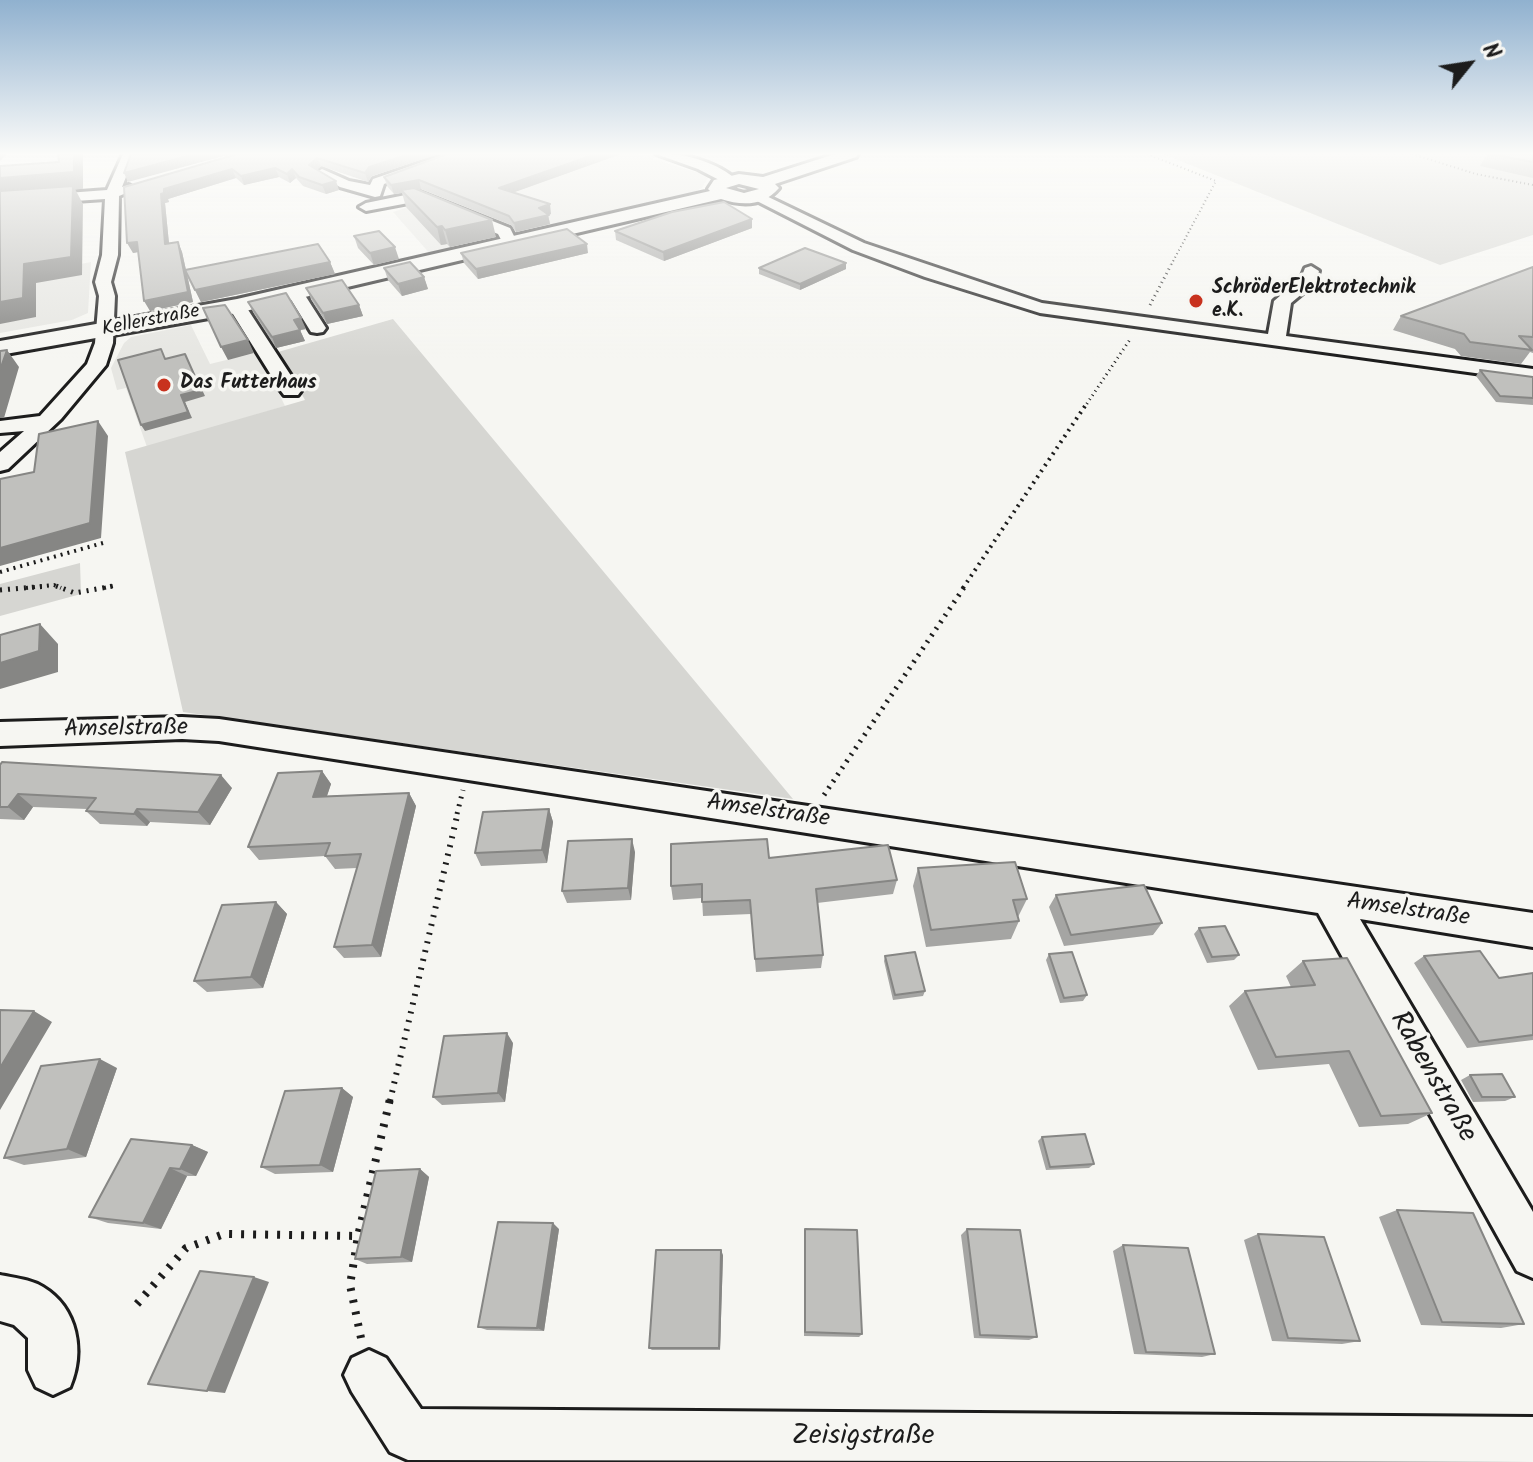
<!DOCTYPE html>
<meta charset="utf-8">
<style>
body{margin:0}
#map{position:relative;width:1533px;height:1462px;overflow:hidden;background:#f6f6f2;font-family:Kalam,sans-serif}
canvas{display:block}
.north{position:absolute;left:1429px;top:24px;width:80px;height:80px;-webkit-text-stroke:6px #f6f6f2;paint-order:stroke;rotate:60deg;font-size:22px;font-weight:700;line-height:32px;text-align:center;color:#1c1c1c}
.north::after{content:'';display:block;margin:auto;width:28px;height:36px;background:#1c1c1c;clip-path:polygon(50% 0,100% 100%,50% 72%,0 100%)}
</style>
<div id="map">
<canvas width="1533" height="1462"></canvas>
<div class="north">N</div>
</div>
<script>
const c = document.querySelector('canvas').getContext('2d');
c.lineJoin = 'round';
function fill(path, color) {
  c.fillStyle = color;
  c.fill(path, 'evenodd');
}
function strokePath(path, color, width, dash) {
  c.strokeStyle = color;
  c.lineWidth = width;
  c.lineCap = dash ? 'butt' : 'round';
  c.setLineDash(dash || []);
  c.stroke(path);
}
function drawText(font, color, halo, rows, align = 'center') {
  c.font = font + ' Kalam,sans-serif';
  c.lineWidth = 7;
  c.setLineDash([]);
  c.textBaseline = 'middle';
  c.strokeStyle = halo;
  c.fillStyle = color;
  for (const [text, x, y, turn = 0] of rows) {
    c.save();
    c.translate(x, y);
    c.rotate((+turn || 0) * Math.PI / 180);
    c.textAlign = isNaN(turn) ? turn : align;
    if (halo) c.strokeText(text, 0, 0);
    c.fillText(text, 0, 0);
    c.restore();
  }
}
fill(new Path2D(`
 M 475,154 L 636,154 L 709,176 L 702,188 L 687,196 L 604,218 L 431,255 L 393,212 L 432,199 L 401,186 Z
 M 91,262 L 88,313 L 72,320 L 0,333 L 0,279 Z
 M 191,325 L 210,364 L 259,352 L 285,406 L 147,447 L 126,388 L 117,390 L 111,368 L 124,343 L 131,337 Z`), '#e6e6e2');
fill(new Path2D(`
 M 1163,154 L 1533,154 L 1533,235 L 1440,265 Z
 M 393,319 L 793,799 L 183,712 L 125,452 L 305,400 L 278,352 Z
 M 80,563 L 81,594 L 0,616 L 0,584 Z`), '#d6d6d2');
const minor = new Path2D(`
 M 123,154 L 135,154 L 122,187 L 129,185 L 136,189 L 119,196 L 118,255 L 111,282 L 115,296 L 113,343 L 106,365 L 61,419 L 8,469 L 0,471 L 0,452 L 24,431 L 0,433 L 0,421 L 40,416 L 87,364 L 95,343 L 99,296 L 95,282 L 102,255 L 105,199 L 0,206 L 0,198 L 107,190 Z
 M 446,154 L 463,154 L 384,184 L 380,196 L 375,197 L 340,187 L 315,173 L 322,169 L 349,181 L 370,185 L 373,179 Z
 M 656,154 C 682,152 717,162 737,180 L 725,183 L 698,169 Z
 M 420,192 L 510,228 L 518,244 L 510,249 L 505,247 L 498,234 L 419,201 L 366,211 L 359,207 L 366,203 Z
 M 758,192 L 864,243 L 1042,303 L 1268,334 L 1274,301 L 1301,278 L 1305,268 L 1311,266 L 1319,271 L 1315,283 L 1291,303 L 1286,336 L 1533,369 L 1533,381 L 1040,313 L 925,277 L 853,250 L 753,199 L 751,196 Z
 M 295,288 L 301,289 L 326,328 L 323,332 L 317,333 L 311,332 L 287,293 Z
 M 237,301 L 243,302 L 301,391 L 298,395 L 284,395 L 281,391 L 228,306 Z
 M 182,717 L 219,719 L 1533,913 L 1533,947 L 1360,919 L 1533,1212 L 1533,1278 L 1517,1271 L 1318,913 L 219,741 L 182,739 L 0,746 L 0,722 Z
 M 0,1275 C 14,1278 30,1279 43,1287 C 78,1308 85,1352 70,1387 L 53,1395 L 36,1387 L 28,1370 L 28,1338 L 14,1325 L 0,1321 Z
 M 369,1350 L 386,1358 L 421,1409 L 1533,1417 L 1533,1462 L 408,1460 L 390,1452 L 352,1392 L 344,1375 L 352,1358 Z`);
const major = new Path2D(`
 M 835,154 L 858,154 L 856,157 L 775,184 L 779,188 C 764,206 742,206 721,199 L 237,313 L 0,355 L 0,341 L 237,299 L 710,191 L 708,189 L 714,180 L 739,174 L 763,177 ZM 739,184 L 759,189 L 744,193 L 726,188 Z`);
strokePath(minor, '#1c1c1c', 6);
strokePath(major, '#1c1c1c', 6);
strokePath(new Path2D(`
 M 1147,154 L 1216,181 L 1170,267
 M 1412,154 L 1476,174 L 1533,185`), '#1c1c1c', 2, [1, 3]);
strokePath(new Path2D(`
 M 1150,305 L 1171,265
 M 1084,408 L 1131,338`), '#1c1c1c', 3, [1, 4]);
strokePath(new Path2D(`
 M 0,572 L 103,543
 M 26,588 L 54,585 L 61,588
 M 104,588 L 113,586
 M 963,588 L 1085,406`), '#1c1c1c', 4, [2, 5]);
strokePath(new Path2D(`
 M 56,586 L 75,593 L 113,586
 M 0,590 L 48,586
 M 824,795 L 965,586
 M 457,814 L 463,790`), '#1c1c1c', 5, [2, 6]);
strokePath(new Path2D(`
 M 390,1101 L 458,812`), '#1c1c1c', 6, [2, 7]);
strokePath(new Path2D(`
 M 137,1304 L 186,1248 L 224,1234 L 358,1236
 M 361,1338 L 350,1285 L 358,1236 L 390,1099`), '#1c1c1c', 8, [3, 9]);
fill(minor, '#f6f6f2');
fill(major, '#f6f6f2');
fill(new Path2D(`
 M 237,154 L 438,154 L 372,176 L 368,182 L 321,166 L 317,170 L 339,190 L 326,194 L 303,186 L 296,178 L 290,183 L 279,177 L 244,185 L 236,178 L 168,199 L 169,202 L 165,203 L 169,243 L 178,242 L 182,252 L 186,270 L 330,262 L 335,274 L 201,302 L 187,274 L 193,302 L 150,311 L 139,252 L 133,253 L 124,187 Z
 M 447,154 L 621,154 L 514,192 L 551,214 L 548,215 L 550,224 L 516,232 L 511,225 L 421,189 L 419,190 L 496,237 L 450,247 L 447,244 L 441,245 L 406,207 L 402,193 L 394,194 L 387,186 L 384,177 Z
 M 1487,154 L 1533,154 L 1533,178 L 1480,166 Z
 M 752,219 L 752,228 L 664,261 L 616,240 L 615,231 Z
 M 354,236 L 399,259 L 374,265 L 358,248 Z
 M 461,253 L 588,253 L 478,279 L 464,263 Z
 M 846,263 L 846,269 L 800,290 L 759,274 L 759,268 Z
 M 1533,267 L 1533,353 L 1530,352 L 1521,364 L 1461,356 L 1455,349 L 1393,330 L 1401,316 Z
 M 384,268 L 424,277 L 428,289 L 402,296 L 388,280 Z
 M 306,288 L 359,305 L 363,316 L 327,324 L 311,299 Z
 M 248,302 L 306,329 L 300,330 L 305,341 L 276,348 L 253,312 Z
 M 1480,370 L 1533,377 L 1533,405 L 1496,402 L 1476,376 Z
 M 0,765 L 232,788 L 210,825 L 150,822 L 147,826 L 100,824 L 86,811 L 87,809 L 33,807 L 24,820 L 0,819 Z
 M 322,771 L 331,784 L 327,796 L 409,793 L 416,806 L 381,957 L 344,958 L 334,947 L 357,868 L 335,869 L 325,856 L 259,860 L 248,847 Z
 M 549,809 L 553,822 L 547,863 L 481,866 L 475,853 Z
 M 635,852 L 631,900 L 567,903 L 562,891 Z
 M 769,858 L 897,880 L 893,894 L 817,903 L 823,955 L 821,968 L 756,972 L 751,914 L 703,916 L 702,898 L 673,900 L 671,886 Z
 M 918,868 L 1027,899 L 1018,917 L 1019,921 L 1011,939 L 926,947 L 913,886 Z
 M 1056,895 L 1162,923 L 1153,935 L 1064,946 L 1049,907 Z
 M 276,902 L 287,914 L 263,988 L 207,992 L 194,981 Z
 M 1199,928 L 1239,955 L 1234,960 L 1207,963 L 1194,934 Z
 M 1049,954 L 1087,995 L 1083,1001 L 1060,1003 L 1046,960 Z
 M 885,956 L 925,991 L 923,996 L 893,1000 L 884,961 Z
 M 1424,956 L 1499,978 L 1533,973 L 1533,1040 L 1467,1048 L 1414,963 Z
 M 1303,961 L 1432,1113 L 1408,1124 L 1359,1127 L 1329,1064 L 1258,1070 L 1229,1006 L 1245,991 L 1291,987 L 1286,976 Z
 M 513,1043 L 505,1102 L 442,1105 L 433,1097 Z
 M 117,1068 L 86,1157 L 24,1165 L 4,1158 Z
 M 1470,1075 L 1515,1097 L 1505,1101 L 1473,1102 L 1461,1080 Z
 M 342,1088 L 353,1097 L 333,1172 L 275,1174 L 261,1167 Z
 M 1042,1137 L 1094,1164 L 1089,1168 L 1046,1170 L 1038,1141 Z
 M 192,1145 L 208,1152 L 196,1176 L 187,1176 L 161,1229 L 108,1223 L 89,1217 Z
 M 420,1169 L 429,1177 L 412,1262 L 367,1264 L 355,1259 Z
 M 1397,1210 L 1524,1324 L 1501,1328 L 1421,1325 L 1379,1217 Z
 M 559,1229 L 544,1331 L 487,1330 L 478,1327 Z
 M 805,1229 L 862,1334 L 859,1337 L 804,1336 L 804,1235 Z
 M 967,1229 L 1037,1337 L 1029,1340 L 974,1338 L 961,1235 Z
 M 1258,1234 L 1360,1341 L 1342,1344 L 1272,1341 L 1244,1240 Z
 M 1123,1245 L 1215,1354 L 1202,1357 L 1134,1354 L 1113,1251 Z
 M 723,1255 L 720,1350 L 652,1350 L 649,1348 Z`), '#a5a5a3');
fill(new Path2D(`
 M 0,154 L 6,154 L 5,156 L 0,161 Z
 M 74,154 L 83,154 L 83,189 L 75,189 L 83,204 L 82,275 L 36,283 L 36,317 L 0,324 L 0,178 L 74,172 Z
 M 195,154 L 231,154 L 128,182 L 124,173 Z
 M 410,154 L 438,154 L 372,176 L 368,182 L 365,173 L 369,167 Z
 M 596,154 L 621,154 L 501,197 L 499,188 Z
 M 317,158 L 321,166 L 312,174 L 309,165 Z
 M 275,168 L 279,177 L 244,185 L 241,176 Z
 M 232,169 L 236,178 L 168,199 L 169,202 L 165,203 L 170,254 L 165,244 L 161,194 L 164,189 Z
 M 292,169 L 296,178 L 290,183 L 287,174 Z
 M 419,180 L 421,189 L 403,193 L 401,190 L 402,193 L 394,194 L 391,185 Z
 M 336,181 L 339,190 L 326,194 L 322,185 Z
 M 550,204 L 551,214 L 548,215 L 550,224 L 516,232 L 514,223 L 539,208 Z
 M 752,219 L 752,228 L 664,261 L 663,252 Z
 M 492,220 L 496,237 L 450,247 L 445,230 Z
 M 442,226 L 447,244 L 441,245 L 437,227 Z
 M 137,242 L 142,251 L 133,253 L 127,243 Z
 M 178,242 L 182,252 L 193,302 L 150,311 L 144,301 Z
 M 587,244 L 588,253 L 478,279 L 476,269 Z
 M 395,247 L 399,259 L 374,265 L 370,253 Z
 M 330,262 L 335,274 L 201,302 L 195,290 Z
 M 846,263 L 846,269 L 800,290 L 800,284 Z
 M 424,277 L 428,289 L 402,296 L 398,284 Z
 M 359,305 L 363,316 L 327,324 L 323,313 Z
 M 301,318 L 306,329 L 300,330 L 305,341 L 276,348 L 272,337 L 294,320 Z
 M 248,340 L 254,353 L 228,360 L 221,347 Z
 M 7,350 L 19,367 L 4,418 L 0,418 L 0,370 Z
 M 185,354 L 205,396 L 185,402 L 192,418 L 145,431 L 141,425 L 181,395 Z
 M 98,421 L 108,436 L 101,538 L 0,566 L 0,548 Z
 M 40,624 L 58,644 L 58,672 L 0,689 L 0,663 Z
 M 322,771 L 331,784 L 322,810 L 313,797 Z
 M 221,775 L 232,788 L 210,825 L 198,812 Z
 M 409,793 L 416,806 L 381,957 L 372,945 Z
 M 18,794 L 33,807 L 24,820 L 8,807 Z
 M 137,809 L 150,822 L 147,826 L 134,814 Z
 M 549,809 L 553,822 L 547,863 L 542,850 Z
 M 632,839 L 635,852 L 631,900 L 628,888 Z
 M 276,902 L 287,914 L 263,988 L 251,977 Z
 M 34,1011 L 52,1022 L 0,1110 L 0,1068 Z
 M 507,1033 L 513,1043 L 505,1102 L 498,1093 Z
 M 100,1059 L 117,1068 L 86,1157 L 67,1149 Z
 M 342,1088 L 353,1097 L 333,1172 L 320,1165 Z
 M 192,1145 L 208,1152 L 196,1176 L 180,1169 Z
 M 170,1168 L 187,1176 L 161,1229 L 143,1223 Z
 M 420,1169 L 429,1177 L 412,1262 L 401,1257 Z
 M 553,1223 L 559,1229 L 544,1331 L 537,1328 Z
 M 721,1250 L 723,1255 L 720,1350 L 719,1348 Z
 M 254,1277 L 269,1282 L 225,1393 L 207,1391 Z`), '#868684');
const building = new Path2D(`
 M 58,154 L 74,154 L 74,172 L 0,178 L 0,166 L 59,162 Z
 M 131,154 L 195,154 L 124,173 Z
 M 237,154 L 410,154 L 369,167 L 365,173 L 317,158 L 309,165 L 336,181 L 322,185 L 299,177 L 292,169 L 287,174 L 275,168 L 241,176 L 232,169 L 164,189 L 164,193 L 161,194 L 165,244 L 178,242 L 188,292 L 144,301 L 137,242 L 127,243 L 124,187 Z
 M 447,154 L 596,154 L 499,188 L 550,204 L 539,208 L 549,215 L 514,223 L 509,216 L 419,180 L 391,185 L 384,177 Z
 M 1492,154 L 1533,154 L 1533,162 Z
 M 73,186 L 71,257 L 24,264 L 23,298 L 0,302 L 0,191 Z
 M 414,188 L 492,220 L 445,230 L 442,226 L 437,227 L 401,190 Z
 M 724,202 L 752,219 L 663,252 L 615,231 L 672,212 Z
 M 567,229 L 587,244 L 476,269 L 461,253 Z
 M 379,231 L 395,247 L 370,253 L 354,236 Z
 M 318,244 L 330,262 L 195,290 L 185,270 Z
 M 805,248 L 846,263 L 800,284 L 759,268 Z
 M 410,262 L 424,277 L 398,284 L 384,268 Z
 M 1533,267 L 1533,337 L 1519,336 L 1532,350 L 1470,342 L 1464,334 L 1401,316 Z
 M 342,280 L 359,305 L 323,313 L 306,288 Z
 M 286,293 L 301,318 L 294,320 L 300,330 L 272,337 L 248,302 Z
 M 225,305 L 248,340 L 221,347 L 203,308 Z
 M 161,349 L 165,359 L 185,354 L 201,390 L 181,395 L 188,412 L 141,425 L 118,360 Z
 M 7,350 L 0,370 L 0,351 Z
 M 1480,370 L 1533,377 L 1533,398 L 1500,396 Z
 M 98,421 L 90,523 L 0,548 L 0,479 L 34,472 L 39,434 Z
 M 40,624 L 39,651 L 0,663 L 0,635 Z
 M 2,762 L 221,775 L 198,812 L 137,809 L 134,814 L 86,811 L 96,798 L 18,794 L 8,807 L 0,807 L 0,765 Z
 M 322,771 L 313,797 L 409,793 L 372,945 L 334,947 L 361,854 L 325,856 L 330,843 L 248,847 L 278,773 Z
 M 549,809 L 542,850 L 475,853 L 483,812 Z
 M 632,839 L 628,888 L 562,891 L 568,841 Z
 M 767,839 L 769,858 L 888,845 L 897,880 L 816,889 L 823,955 L 755,959 L 750,900 L 702,902 L 702,884 L 671,886 L 671,844 Z
 M 1015,862 L 1027,899 L 1013,900 L 1019,921 L 931,930 L 918,868 Z
 M 1144,885 L 1162,923 L 1071,935 L 1056,895 Z
 M 276,902 L 251,977 L 194,981 L 222,905 Z
 M 1225,926 L 1239,955 L 1212,957 L 1199,928 Z
 M 1480,951 L 1499,978 L 1533,973 L 1533,1035 L 1479,1042 L 1424,956 Z
 M 915,952 L 925,991 L 895,995 L 885,956 Z
 M 1072,952 L 1087,995 L 1064,998 L 1049,954 Z
 M 1347,958 L 1432,1113 L 1381,1116 L 1349,1051 L 1276,1057 L 1245,991 L 1315,985 L 1303,961 Z
 M 0,1010 L 34,1011 L 0,1068 Z
 M 507,1033 L 498,1093 L 433,1097 L 444,1036 Z
 M 100,1059 L 67,1149 L 4,1158 L 41,1066 Z
 M 1502,1074 L 1515,1097 L 1482,1097 L 1470,1075 Z
 M 342,1088 L 320,1165 L 261,1167 L 285,1091 Z
 M 1085,1134 L 1094,1164 L 1050,1167 L 1042,1137 Z
 M 131,1139 L 192,1145 L 180,1169 L 170,1168 L 143,1223 L 89,1217 Z
 M 420,1169 L 401,1257 L 355,1259 L 376,1171 Z
 M 1397,1210 L 1473,1213 L 1524,1324 L 1442,1322 Z
 M 498,1222 L 553,1223 L 537,1328 L 478,1327 Z
 M 805,1229 L 857,1230 L 862,1334 L 805,1332 Z
 M 967,1229 L 1020,1230 L 1037,1337 L 980,1335 Z
 M 1258,1234 L 1324,1237 L 1360,1341 L 1288,1338 Z
 M 1123,1245 L 1188,1248 L 1215,1354 L 1146,1352 Z
 M 656,1250 L 721,1250 L 719,1348 L 649,1348 Z
 M 200,1271 L 254,1277 L 207,1391 L 148,1384 Z`);
fill(building, '#c0c0bd');
strokePath(building, '#868684', 2);
const sky = c.createLinearGradient(0, 0, 0, 358);
sky.addColorStop(0, '#90b1cf');
sky.addColorStop(0.43, '#fbfbf9');
sky.addColorStop(1, '#fbfbf900');
c.fillStyle = sky;
c.fillRect(0, 0, 1533, 358);
for (const [x, y, r, color] of [
 [1196,301,8,"#c8321e"],
 [164,385,8,"#c8321e"]
]) {
  const dot = new Path2D();
  dot.arc(x, y, r, 0, 2 * Math.PI);
  c.fillStyle = color;
  c.fill(dot);
  strokePath(dot, '#f6f6f2', 3);
}
drawText('bold 20px', '#1c1c1c', '#f6f6f2', [
 ["SchröderElektrotechnik",1212,290],
 ["e.K.",1212,313],
 ["Das Futterhaus",180,385]
], 'left');
drawText('20px', '#1c1c1c', '#f6f6f2', [
 ["Kellerstraße",151,322,-11]
]);
drawText('24px', '#1c1c1c', '#f6f6f2', [
 ["Amselstraße",126,731,-1],
 ["Amselstraße",768,813,8],
 ["Amselstraße",1408,912,8]
]);
drawText('28px', '#1c1c1c', '#f6f6f2', [
 ["Rabenstraße",1431,1078,60],
 ["Zeisigstraße",863,1438]
]);
</script>
